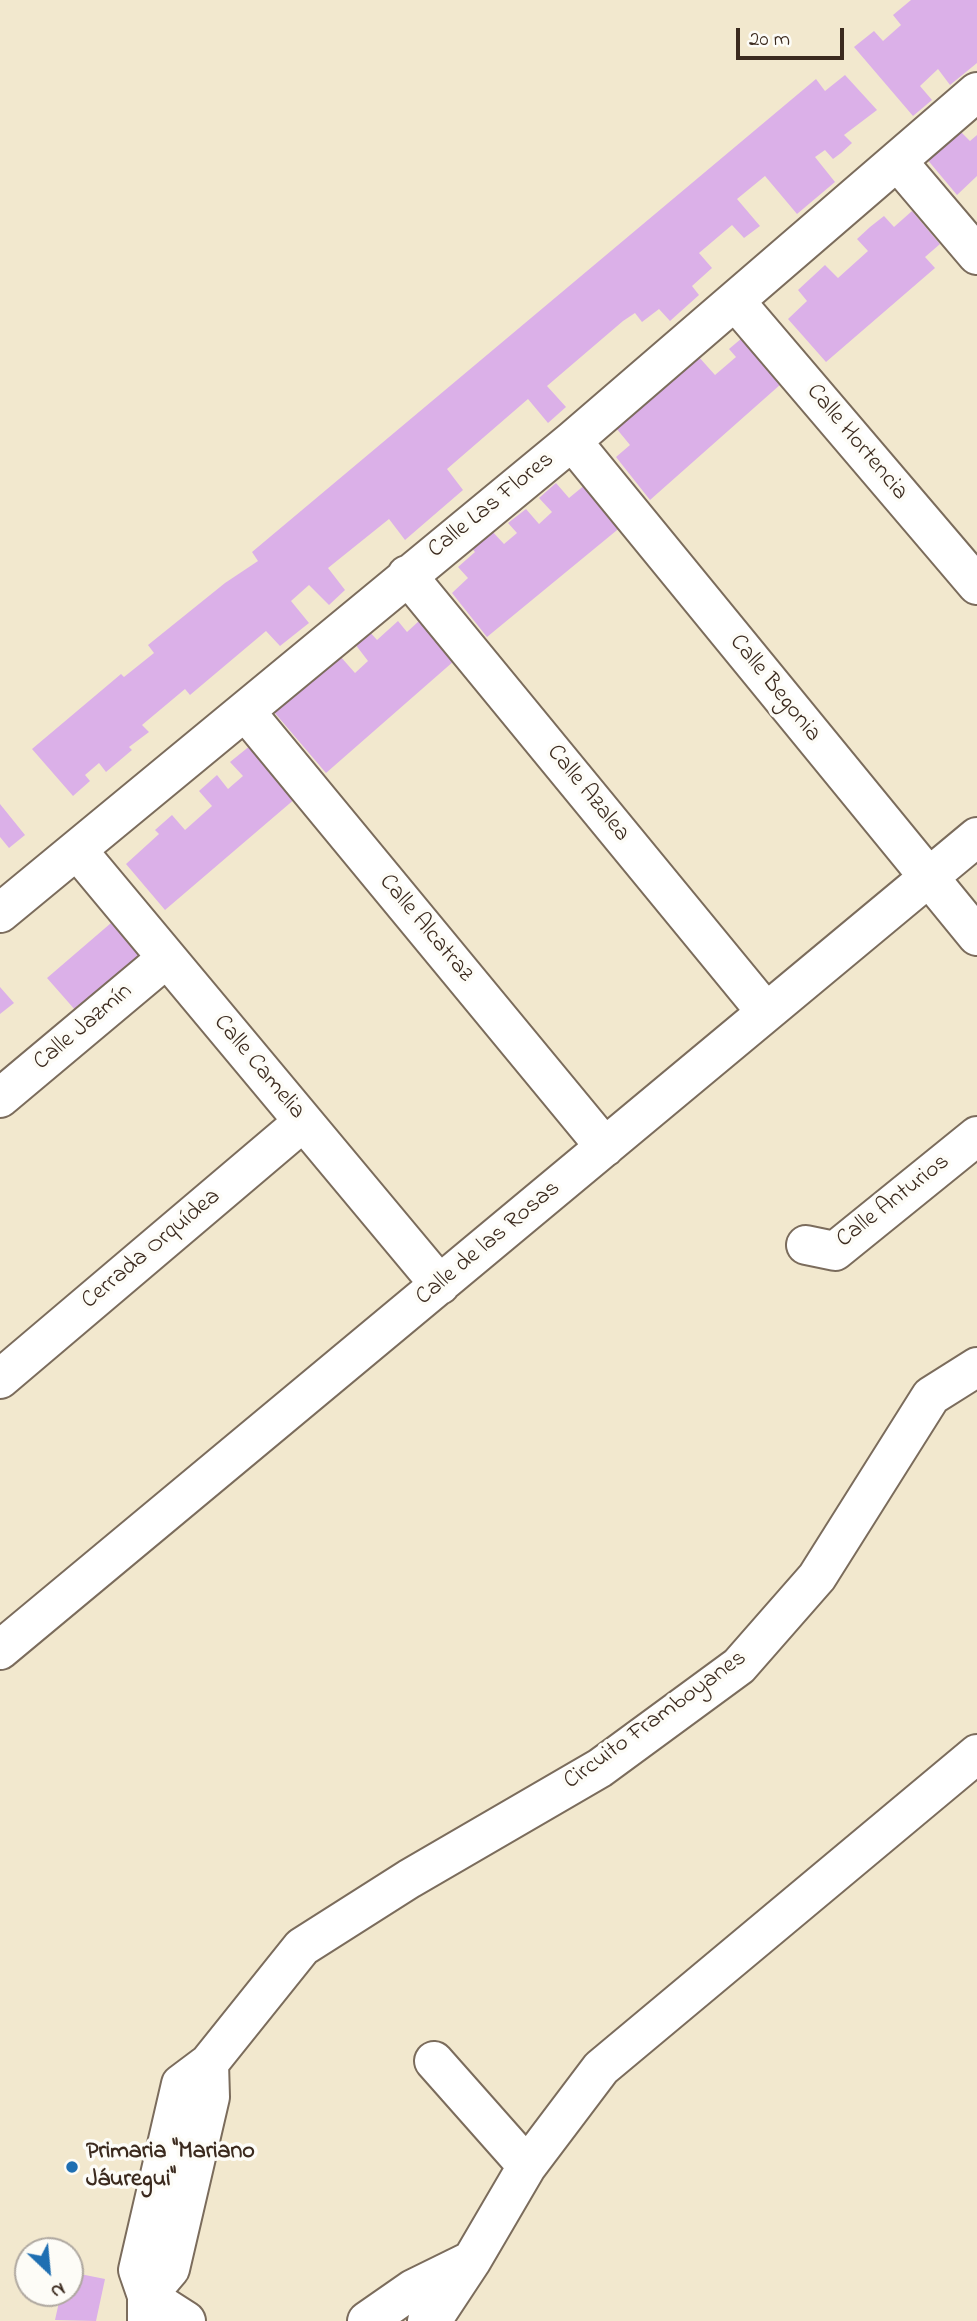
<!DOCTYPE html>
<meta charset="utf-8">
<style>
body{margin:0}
#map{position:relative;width:977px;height:2321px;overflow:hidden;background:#f2e8ce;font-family:"Indie Flower",sans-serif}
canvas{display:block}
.north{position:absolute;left:14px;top:2237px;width:70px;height:70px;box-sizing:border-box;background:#fdfcf7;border:2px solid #afa8a0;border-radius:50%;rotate:154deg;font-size:19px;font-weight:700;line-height:28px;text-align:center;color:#3b2a1e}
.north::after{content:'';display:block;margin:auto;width:24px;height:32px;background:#1f6fb2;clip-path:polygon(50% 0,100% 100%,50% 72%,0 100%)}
.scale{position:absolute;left:736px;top:28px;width:108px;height:32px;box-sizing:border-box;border:4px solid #3b2a1e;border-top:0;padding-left:9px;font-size:21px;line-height:24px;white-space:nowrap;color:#3b2a1e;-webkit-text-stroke:5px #fdfcf7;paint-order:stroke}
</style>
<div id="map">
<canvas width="977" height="2321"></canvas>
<div class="north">N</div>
<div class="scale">20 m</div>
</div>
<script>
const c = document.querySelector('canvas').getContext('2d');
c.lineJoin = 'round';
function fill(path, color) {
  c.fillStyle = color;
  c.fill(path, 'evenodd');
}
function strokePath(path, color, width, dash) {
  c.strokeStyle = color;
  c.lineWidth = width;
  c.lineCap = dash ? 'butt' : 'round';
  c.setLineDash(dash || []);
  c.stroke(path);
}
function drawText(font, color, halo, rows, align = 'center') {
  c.font = font + ' "Indie Flower",sans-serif';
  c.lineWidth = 7;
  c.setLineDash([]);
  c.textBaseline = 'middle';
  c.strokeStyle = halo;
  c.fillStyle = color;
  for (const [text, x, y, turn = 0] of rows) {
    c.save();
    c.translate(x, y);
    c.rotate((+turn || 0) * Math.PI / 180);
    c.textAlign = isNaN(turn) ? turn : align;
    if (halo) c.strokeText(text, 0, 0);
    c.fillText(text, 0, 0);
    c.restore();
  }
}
fill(new Path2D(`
 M 911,0 L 977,0 L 977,63 L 950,85 L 938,69 L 920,86 L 932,100 L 913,116 L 854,47 L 874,31 L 883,41 L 901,25 L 893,15 Z
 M 845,75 L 877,110 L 844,135 L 852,143 L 841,153 L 833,159 L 825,150 L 815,157 L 835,182 L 797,214 L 765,176 L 737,199 L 760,226 L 744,238 L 732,225 L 699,253 L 712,268 L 692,286 L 699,295 L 670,321 L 659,309 L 642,322 L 635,313 L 623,321 L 547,386 L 566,407 L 548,423 L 528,399 L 447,469 L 463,490 L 427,521 L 405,540 L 389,519 L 328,568 L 345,590 L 329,605 L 309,585 L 291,601 L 309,623 L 280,646 L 266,631 L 190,695 L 185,689 L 142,725 L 149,732 L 129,747 L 132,750 L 106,772 L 99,763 L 85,775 L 90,781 L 73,796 L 32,749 L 121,674 L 124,677 L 154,653 L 148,645 L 225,583 L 258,561 L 252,552 L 816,79 L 825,91 Z
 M 959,130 L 970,141 L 977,135 L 977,176 L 957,195 L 926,158 Z
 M 912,211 L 940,244 L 925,257 L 935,268 L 826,362 L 788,319 L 807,301 L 798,290 L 825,265 L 838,278 L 868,251 L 857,239 L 870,227 L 884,216 L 894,227 Z
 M 742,338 L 781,384 L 650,500 L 616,457 L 630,445 L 616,428 L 698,356 L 715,375 L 736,357 L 729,349 Z
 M 556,483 L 569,498 L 586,484 L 622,526 L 487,637 L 452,593 L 468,578 L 458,567 L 475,552 L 470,546 L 490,529 L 504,544 L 517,533 L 508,523 L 526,509 L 539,524 L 552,512 L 539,498 Z
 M 398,621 L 407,632 L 419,621 L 454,661 L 326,773 L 274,712 L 340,656 L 355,673 L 368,661 L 355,644 L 369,631 L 377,640 Z
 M 251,745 L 296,798 L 165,910 L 126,864 L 159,834 L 155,830 L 172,815 L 185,830 L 212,806 L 199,791 L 217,775 L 228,789 L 243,776 L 230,762 Z
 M 0,804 L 25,835 L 9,848 L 0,837 Z
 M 111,923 L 140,955 L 76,1011 L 47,978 Z
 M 0,987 L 14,1003 L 0,1014 Z
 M 70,2272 L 105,2279 L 96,2321 L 55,2320 L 61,2293 L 70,2293 Z`), '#dbb0e8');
const minor = new Path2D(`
 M 898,162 L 977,255
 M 735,301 L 977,585
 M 572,441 L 977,936
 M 407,575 L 766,1012
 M 245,711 L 605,1147
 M 77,850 L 440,1285
 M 0,913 L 572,441 L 977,92
 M 0,1098 L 167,958
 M 806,1245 L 835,1251 L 977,1136
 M 0,1379 L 303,1122
 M 0,1650 L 977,837
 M 434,2061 L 527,2166
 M 147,2321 L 147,2296 L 138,2270 L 181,2084 L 209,2063 L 302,1947 L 409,1879 L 600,1768 L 739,1666 L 817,1577 L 931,1396 L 977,1367
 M 186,2321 L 147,2296 L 170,2269 L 210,2097 L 209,2063
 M 367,2321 L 413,2289 L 470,2261
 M 427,2321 L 437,2313 L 472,2260 L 527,2166 L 601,2068 L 977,1754`);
strokePath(minor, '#7b6c5c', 42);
strokePath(minor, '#fff', 38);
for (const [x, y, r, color] of [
 [72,2167,7,"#1f6fb2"]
]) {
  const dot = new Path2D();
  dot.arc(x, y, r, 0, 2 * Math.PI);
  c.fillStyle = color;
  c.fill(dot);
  strokePath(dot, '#fdfcf7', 2.5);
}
drawText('24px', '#3b2a1e', '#fdfcf7', [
 ["Calle Hortencia",856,443,50],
 ["Calle Las Flores",492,506,-39],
 ["Calle Begonia",774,689,51],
 ["Calle Azalea",587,794,51],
 ["Calle Alcatraz",425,929,50],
 ["Calle Jazmín",84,1028,-40],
 ["Calle Camelia",258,1068,50],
 ["Calle Anturios",894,1202,-38],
 ["Calle de las Rosas",489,1244,-40],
 ["Cerrada Orquídea",152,1250,-40],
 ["Circuito Framboyanes",656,1721,-36]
]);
drawText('bold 24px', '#3b2a1e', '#fdfcf7', [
 ["Primaria \"Mariano",86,2153],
 ["Jáuregui\"",86,2181]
], 'left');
</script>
